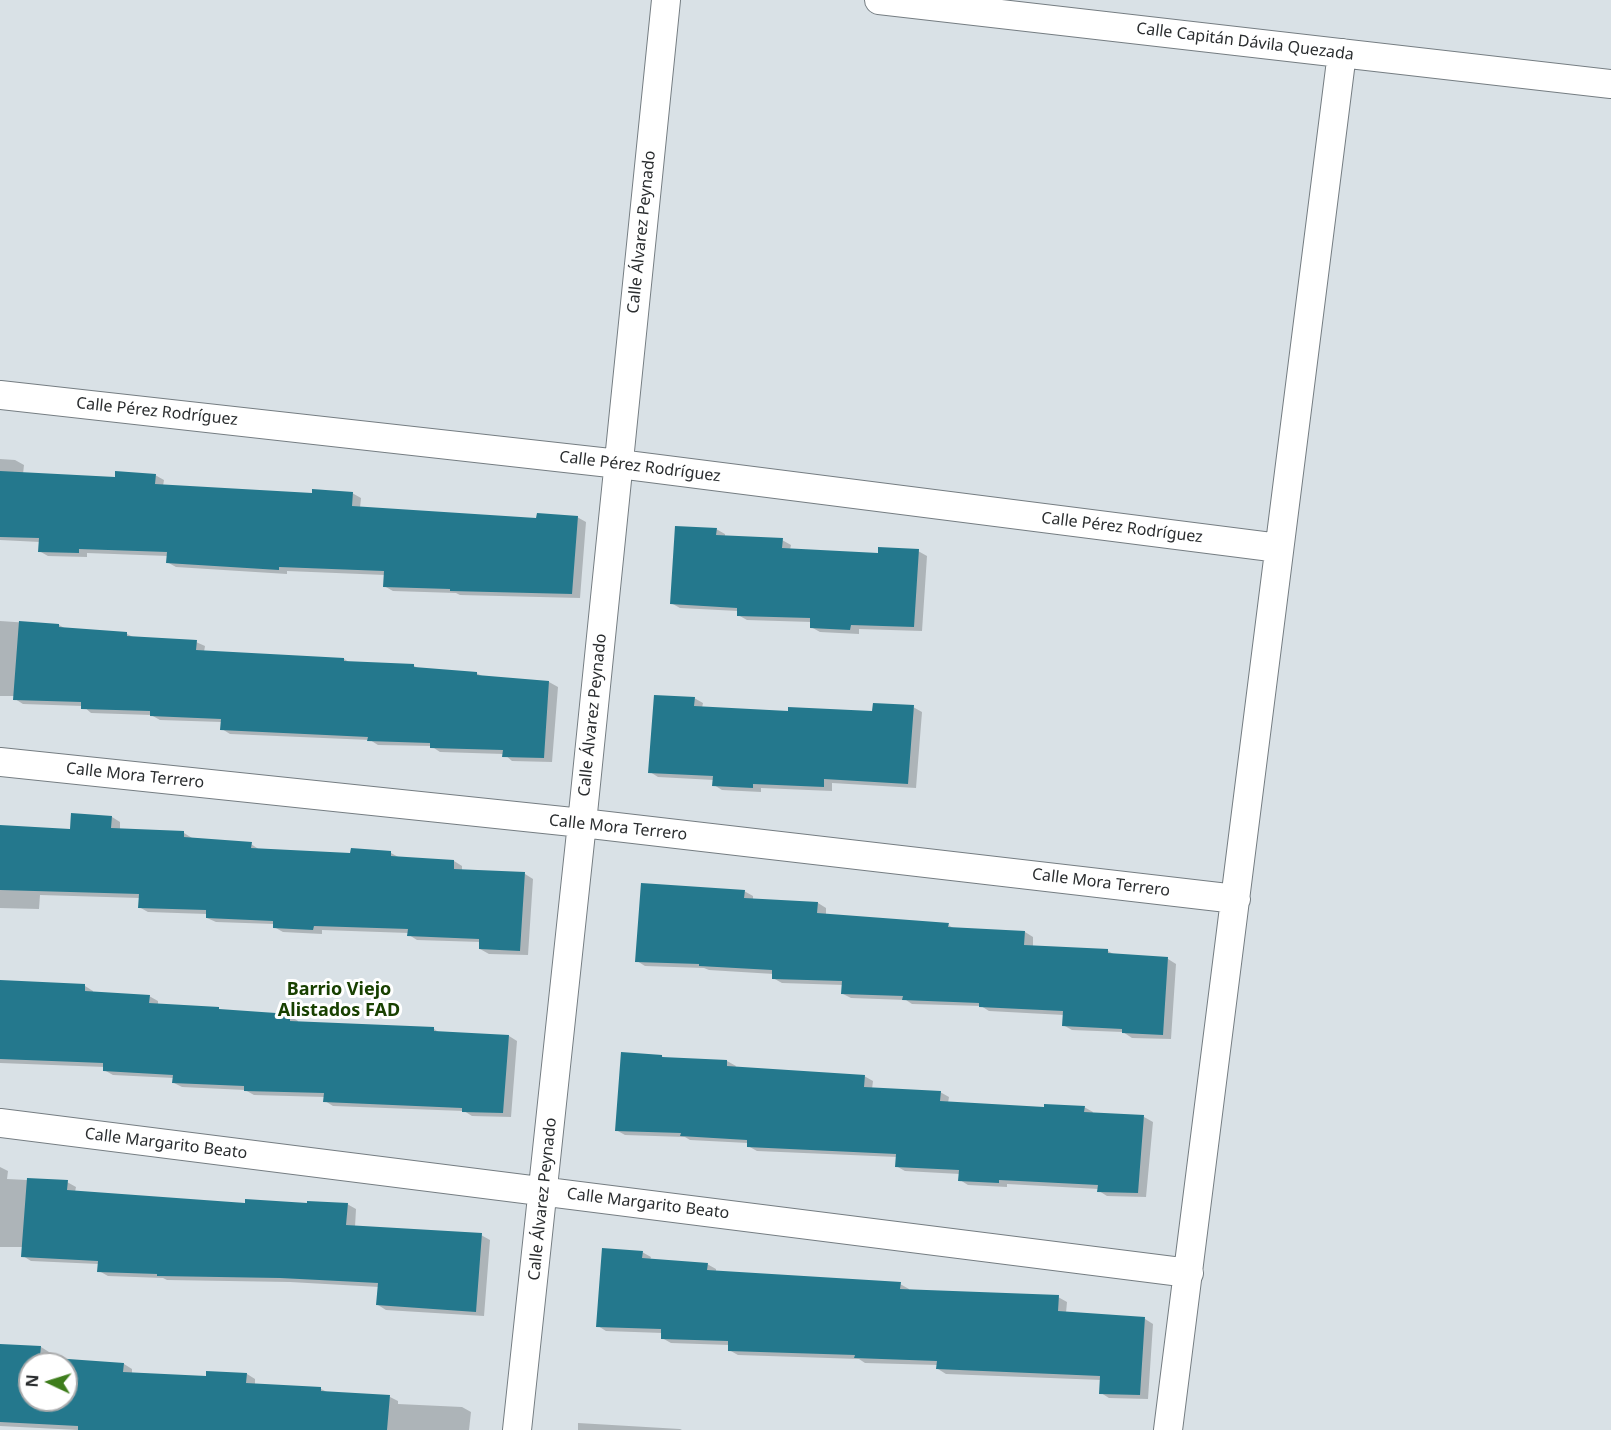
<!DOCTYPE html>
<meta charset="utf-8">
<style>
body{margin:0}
#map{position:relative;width:1611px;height:1430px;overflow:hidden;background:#d9e1e6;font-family:"Noto Sans",sans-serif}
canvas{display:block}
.north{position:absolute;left:18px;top:1352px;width:60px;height:60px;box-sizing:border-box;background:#fff;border:2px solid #aaabac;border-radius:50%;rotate:274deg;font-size:16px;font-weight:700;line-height:24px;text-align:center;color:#2a2d2f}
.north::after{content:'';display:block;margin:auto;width:21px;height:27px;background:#3e7d1c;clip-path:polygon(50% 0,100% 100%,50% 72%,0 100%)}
</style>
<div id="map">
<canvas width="1611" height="1430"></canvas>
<div class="north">N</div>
</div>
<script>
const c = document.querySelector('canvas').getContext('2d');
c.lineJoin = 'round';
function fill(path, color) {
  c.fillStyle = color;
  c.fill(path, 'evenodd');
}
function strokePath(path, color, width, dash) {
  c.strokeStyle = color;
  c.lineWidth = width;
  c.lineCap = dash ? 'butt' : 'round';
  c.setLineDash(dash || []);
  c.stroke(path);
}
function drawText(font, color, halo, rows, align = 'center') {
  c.font = font + ' "Noto Sans",sans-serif';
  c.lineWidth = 6;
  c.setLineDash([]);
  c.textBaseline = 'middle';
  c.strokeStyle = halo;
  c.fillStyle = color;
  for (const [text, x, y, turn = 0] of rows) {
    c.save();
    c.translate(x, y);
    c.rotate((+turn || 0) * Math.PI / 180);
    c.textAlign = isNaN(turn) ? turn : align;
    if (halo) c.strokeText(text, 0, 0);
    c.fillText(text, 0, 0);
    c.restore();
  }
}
fill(new Path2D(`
 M 0,459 L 15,460 L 24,465 L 23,474 L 116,478 L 155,475 L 164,480 L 163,486 L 313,495 L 352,493 L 361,498 L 360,508 L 538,519 L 577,517 L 586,522 L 580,598 L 460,595 L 456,593 L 393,591 L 384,586 L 385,575 L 287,571 L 287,574 L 176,567 L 167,562 L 168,556 L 87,553 L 87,557 L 48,556 L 39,551 L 40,542 L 0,540 Z
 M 716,529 L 725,534 L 725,537 L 782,540 L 791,545 L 790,550 L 879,555 L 918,551 L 927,556 L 922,631 L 859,629 L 859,634 L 820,632 L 811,627 L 812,622 L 747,620 L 738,615 L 738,611 L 680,608 L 671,603 Z
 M 0,621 L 59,625 L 66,629 L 127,634 L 135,638 L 196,642 L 205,646 L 204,652 L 344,659 L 349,662 L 414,666 L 420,669 L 476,673 L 484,677 L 549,682 L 558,687 L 552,762 L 512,761 L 504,754 L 440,752 L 431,746 L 378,745 L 370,740 L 230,734 L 222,729 L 222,722 L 160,720 L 151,715 L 91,713 L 83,706 L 23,704 L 15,699 L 15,696 L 0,696 Z
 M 694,698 L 703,703 L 702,708 L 789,712 L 874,713 L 913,707 L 922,712 L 916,788 L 832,783 L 832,791 L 761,788 L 761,792 L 722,790 L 714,785 L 714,780 L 658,777 L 650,772 Z
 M 112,817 L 120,822 L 120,829 L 184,833 L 192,838 L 251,844 L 260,850 L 352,854 L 391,853 L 400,858 L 454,861 L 462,866 L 462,871 L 525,874 L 533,879 L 528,955 L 489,954 L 480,949 L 481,942 L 417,940 L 409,935 L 409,933 L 322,930 L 322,934 L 283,932 L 274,927 L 274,924 L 216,922 L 207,918 L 207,914 L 148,912 L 139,907 L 140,898 L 40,895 L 39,909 L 0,908 L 0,827 L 72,830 Z
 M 744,891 L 753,896 L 753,900 L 818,903 L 826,908 L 826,915 L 948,925 L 955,929 L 1025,932 L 1033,937 L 1033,947 L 1108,951 L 1115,955 L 1168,959 L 1176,964 L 1171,1039 L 1132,1038 L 1123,1032 L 1072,1030 L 1063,1025 L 1064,1015 L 989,1011 L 981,1006 L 912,1004 L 906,1000 L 851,998 L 843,994 L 844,985 L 782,983 L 773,978 L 774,974 L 709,970 L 704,968 L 645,966 L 637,961 Z
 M 0,981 L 85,986 L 93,991 L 93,993 L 149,996 L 158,1001 L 158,1005 L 219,1009 L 223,1011 L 290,1016 L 298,1021 L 298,1023 L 434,1029 L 440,1033 L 509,1036 L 517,1041 L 511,1117 L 472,1116 L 464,1111 L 333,1106 L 325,1101 L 325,1097 L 254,1095 L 245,1090 L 182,1087 L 174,1083 L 174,1078 L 113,1075 L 104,1070 L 105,1067 L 0,1063 Z
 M 661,1056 L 665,1058 L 727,1061 L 736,1066 L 735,1068 L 864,1076 L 873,1081 L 872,1089 L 940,1092 L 949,1097 L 948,1103 L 1045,1108 L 1084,1107 L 1093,1112 L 1092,1114 L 1144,1117 L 1153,1122 L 1146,1197 L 1107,1196 L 1099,1191 L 1099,1189 L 1007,1184 L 1007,1187 L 968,1185 L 960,1180 L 960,1174 L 905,1171 L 896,1166 L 897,1157 L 757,1151 L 748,1146 L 748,1143 L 690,1140 L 685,1137 L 625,1135 L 616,1130 Z
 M 0,1167 L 8,1171 L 7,1179 L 67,1182 L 76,1187 L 75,1192 L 246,1204 L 347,1204 L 356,1209 L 355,1227 L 481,1235 L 490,1240 L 484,1316 L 386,1310 L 378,1305 L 379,1287 L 290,1282 L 167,1280 L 163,1278 L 108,1276 L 99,1271 L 99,1264 L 31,1261 L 23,1256 L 24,1247 L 0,1247 Z
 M 642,1252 L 651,1257 L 650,1260 L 707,1264 L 716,1269 L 716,1272 L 900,1284 L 909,1289 L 909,1291 L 1058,1297 L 1067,1302 L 1066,1313 L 1145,1319 L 1153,1324 L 1148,1399 L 1109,1398 L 1101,1393 L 1102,1380 L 946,1374 L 938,1369 L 938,1365 L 865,1363 L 859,1359 L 738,1355 L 729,1350 L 729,1345 L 671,1343 L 662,1338 L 663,1333 L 606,1331 L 598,1326 Z
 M 41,1347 L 49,1352 L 49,1359 L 124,1364 L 132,1369 L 132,1373 L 207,1377 L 247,1374 L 255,1379 L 255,1385 L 321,1389 L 329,1393 L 390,1397 L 398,1401 L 398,1404 L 462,1407 L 471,1412 L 469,1430 L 78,1430 L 0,1426 L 0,1350 ZM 30,1364 L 66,1364 L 66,1400 L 30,1400 Z
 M 578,1423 L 680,1429 L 682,1430 L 578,1430 Z`), '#0003');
fill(new Path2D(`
 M 0,471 L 115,477 L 115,471 L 156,474 L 155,484 L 312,493 L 312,489 L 353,492 L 352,506 L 536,518 L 537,513 L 578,516 L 572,594 L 450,591 L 450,589 L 383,587 L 384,571 L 279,567 L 279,570 L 166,563 L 167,552 L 79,549 L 79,553 L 38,552 L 39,538 L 0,537 Z
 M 675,526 L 717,528 L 716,535 L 783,538 L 782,548 L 878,553 L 878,547 L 919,549 L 914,627 L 851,625 L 850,630 L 810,628 L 810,618 L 737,616 L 737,608 L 670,604 Z
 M 19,621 L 59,624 L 59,627 L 127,632 L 127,636 L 197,640 L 196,650 L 344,658 L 344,661 L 414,664 L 414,667 L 477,672 L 477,675 L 549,681 L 544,758 L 502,757 L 503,750 L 430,748 L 430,743 L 367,741 L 368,737 L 220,730 L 221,719 L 150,716 L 150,711 L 81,709 L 81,702 L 13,700 Z
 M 654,695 L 695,697 L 694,706 L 788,711 L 788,707 L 872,711 L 873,703 L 914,705 L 908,784 L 824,779 L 824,787 L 753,784 L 753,788 L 712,786 L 713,776 L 648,773 Z
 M 71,813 L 112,816 L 111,828 L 184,831 L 184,837 L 252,842 L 251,848 L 350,853 L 351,848 L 391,851 L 391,856 L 454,860 L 454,869 L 525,872 L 520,951 L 479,949 L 479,939 L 407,936 L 408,929 L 314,926 L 313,930 L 273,928 L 273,921 L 206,918 L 206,910 L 138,908 L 139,894 L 0,890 L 0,825 L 70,829 Z
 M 641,883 L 745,890 L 744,898 L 818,902 L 817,913 L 949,923 L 948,927 L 1025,931 L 1024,945 L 1108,949 L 1108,953 L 1168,957 L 1163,1035 L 1122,1033 L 1122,1029 L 1062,1026 L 1063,1011 L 979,1007 L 979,1003 L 902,1000 L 903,996 L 841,994 L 842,981 L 772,979 L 772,970 L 699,966 L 699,964 L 635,962 Z
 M 0,980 L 85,984 L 85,991 L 150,995 L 149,1003 L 219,1007 L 219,1009 L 290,1014 L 290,1021 L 434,1027 L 434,1031 L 509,1035 L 503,1113 L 462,1112 L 462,1108 L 323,1102 L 324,1093 L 244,1091 L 244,1086 L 172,1083 L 173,1075 L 103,1071 L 103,1063 L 0,1059 Z
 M 621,1052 L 662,1055 L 662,1057 L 727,1060 L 727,1066 L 865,1075 L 864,1087 L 941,1091 L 940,1101 L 1044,1107 L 1044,1104 L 1085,1106 L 1084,1112 L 1144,1115 L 1138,1193 L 1097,1192 L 1098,1185 L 999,1180 L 999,1183 L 958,1181 L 959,1170 L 895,1167 L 896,1154 L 747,1147 L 747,1140 L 680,1136 L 681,1133 L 615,1131 Z
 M 27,1178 L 68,1180 L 67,1190 L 245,1203 L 245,1199 L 307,1203 L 307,1201 L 348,1203 L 346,1225 L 482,1233 L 476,1312 L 376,1305 L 378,1283 L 280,1278 L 157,1276 L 157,1274 L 97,1272 L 98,1261 L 21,1257 Z
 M 602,1248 L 643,1251 L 642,1258 L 708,1263 L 707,1270 L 901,1282 L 900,1289 L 1059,1295 L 1058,1311 L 1145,1317 L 1140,1395 L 1099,1394 L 1100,1376 L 936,1369 L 937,1361 L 854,1358 L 855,1355 L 728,1351 L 728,1341 L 661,1339 L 661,1329 L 596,1327 Z
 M 0,1344 L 41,1346 L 40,1357 L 124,1363 L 123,1372 L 206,1376 L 206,1371 L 247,1373 L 246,1383 L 321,1387 L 321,1391 L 390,1395 L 387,1430 L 78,1430 L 78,1426 L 0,1422 ZM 30,1364 L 66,1364 L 66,1400 L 30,1400 Z`), '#24788d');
const service = new Path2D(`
 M 879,0 L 1611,84
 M 0,395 L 619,464 L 1279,548
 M 0,762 L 582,823 L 1236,899
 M 0,1123 L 1189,1273
 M 517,1430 L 582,823 L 666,0
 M 1168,1430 L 1342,53`);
strokePath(service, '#757d82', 30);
strokePath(service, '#fff', 28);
drawText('16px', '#2a2d2f', '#fff', [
 ["Calle Capitán Dávila Quezada",1245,42,7],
 ["Calle Álvarez Peynado",642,232,-84],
 ["Calle Pérez Rodríguez",157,412,6],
 ["Calle Pérez Rodríguez",640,467,7],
 ["Calle Pérez Rodríguez",1122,528,7],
 ["Calle Álvarez Peynado",593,715,-84],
 ["Calle Mora Terrero",135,776,6],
 ["Calle Mora Terrero",618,828,6],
 ["Calle Mora Terrero",1101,883,7],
 ["Calle Margarito Beato",166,1144,7],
 ["Calle Álvarez Peynado",543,1199,-84],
 ["Calle Margarito Beato",648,1204,7]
]);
drawText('bold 18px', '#184000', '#fff', [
 ["Barrio Viejo",339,990],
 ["Alistados FAD",339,1011]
]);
</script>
